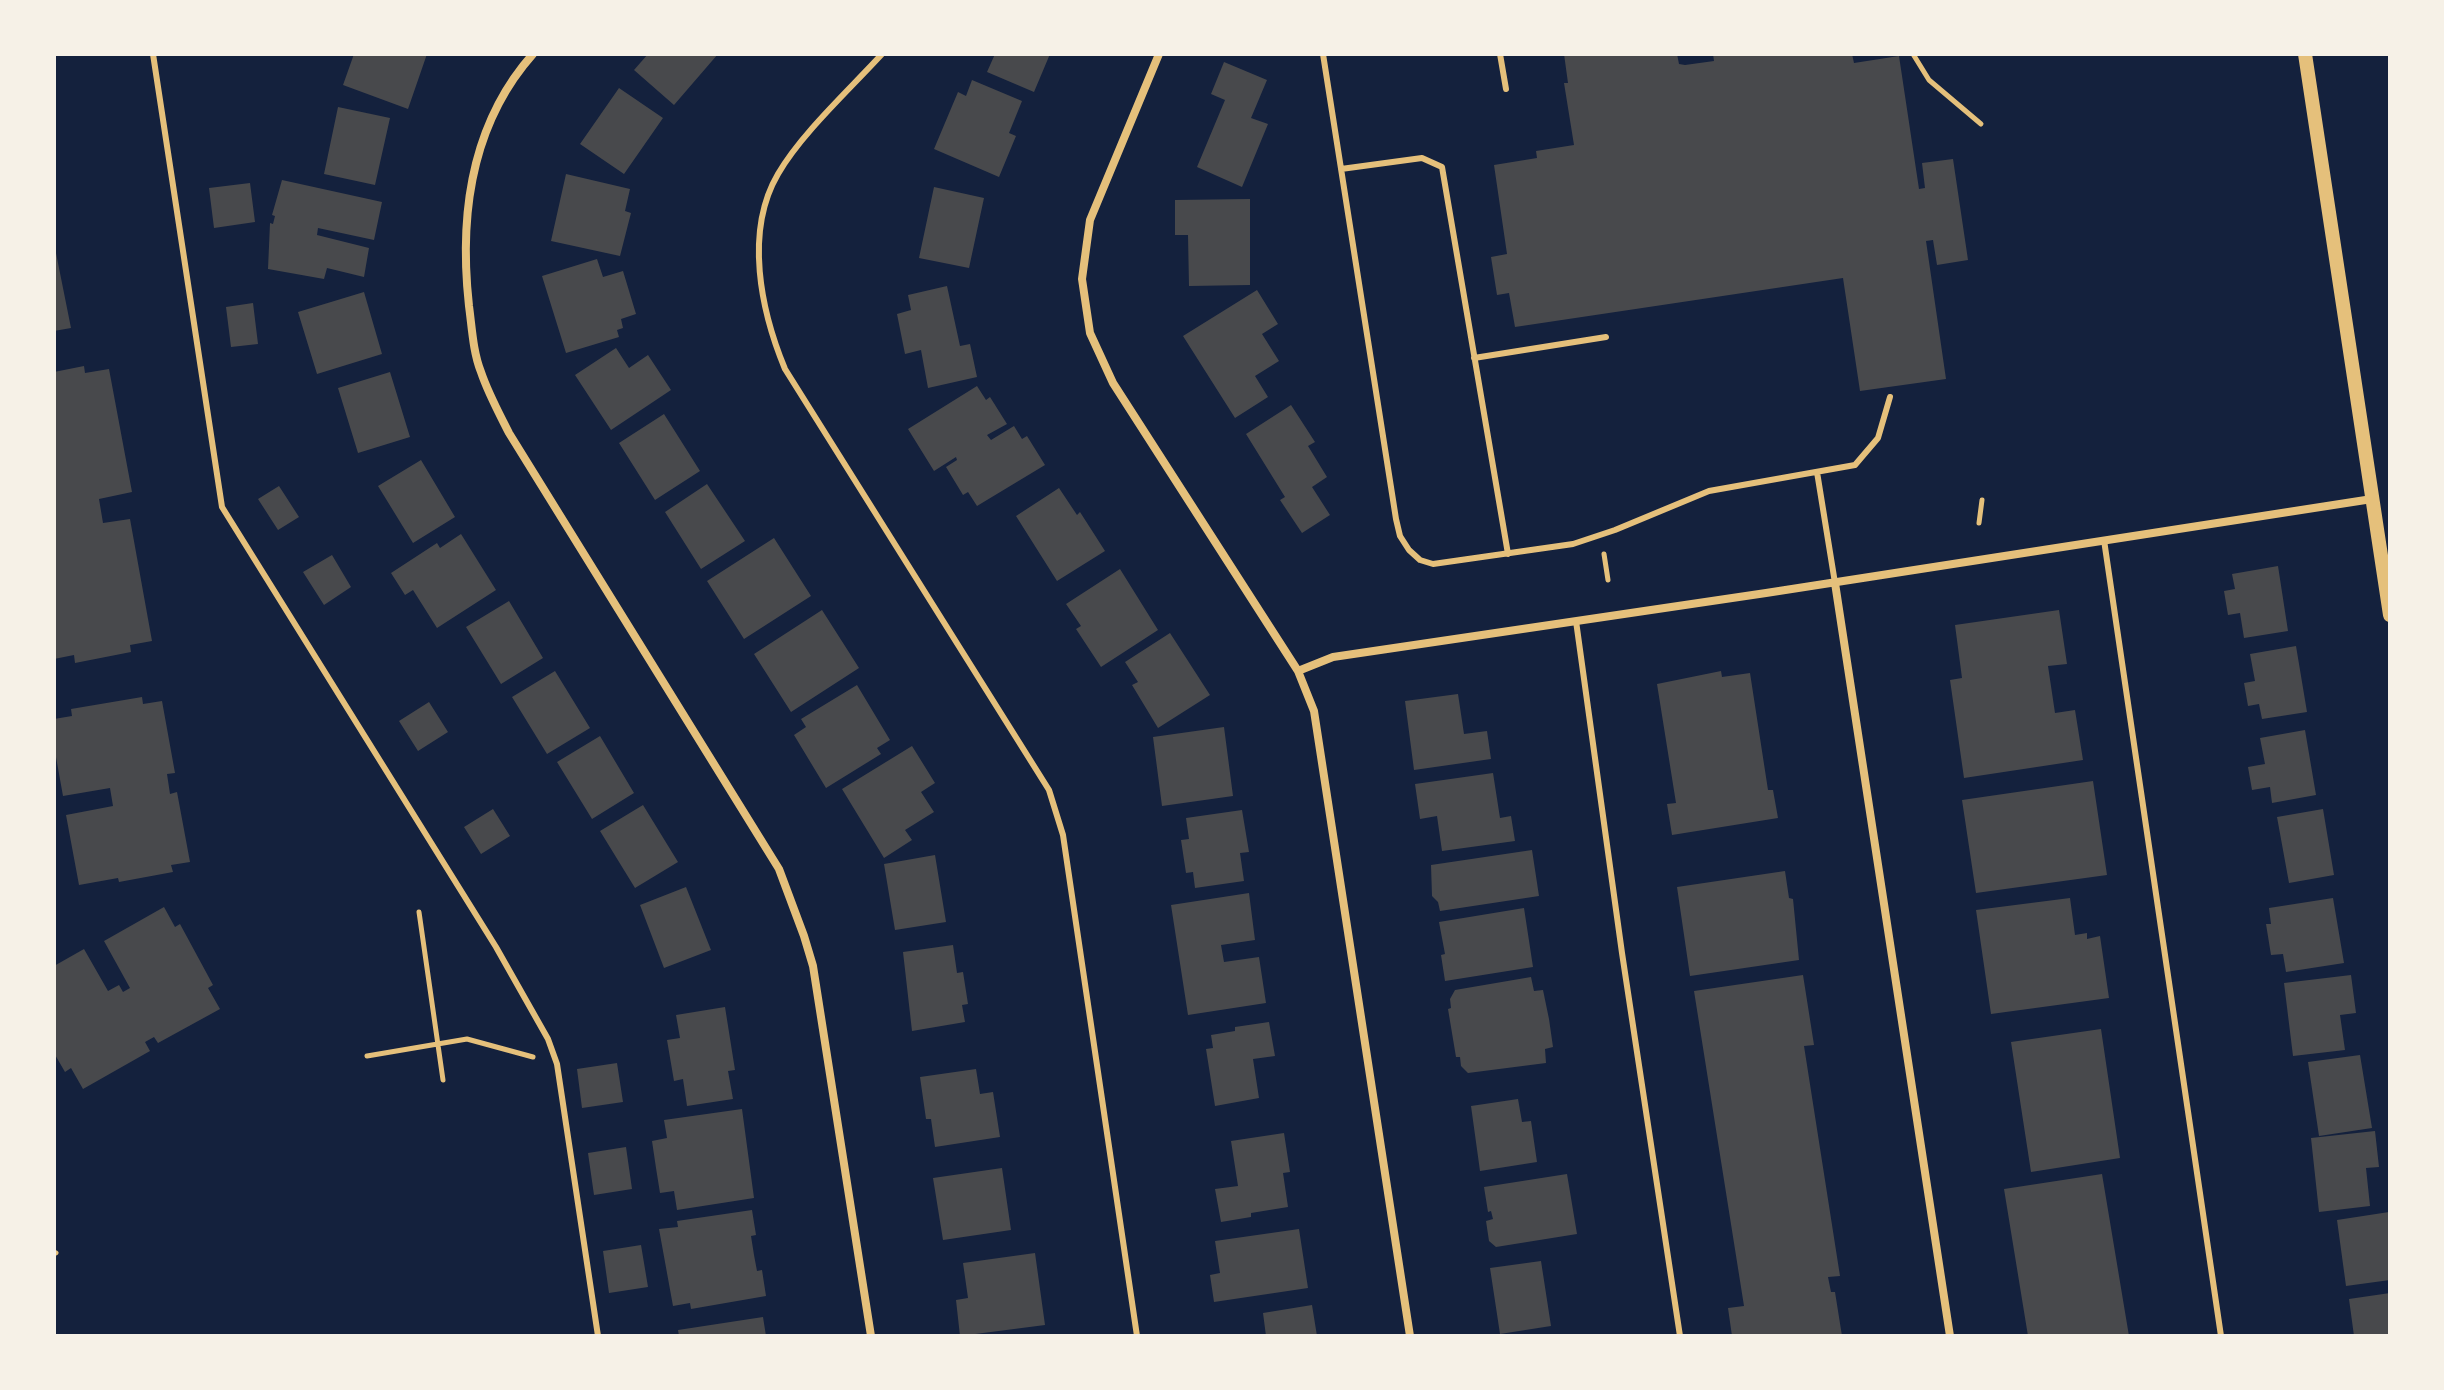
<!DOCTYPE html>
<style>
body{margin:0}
#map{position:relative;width:2444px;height:1390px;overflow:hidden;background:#14213d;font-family:"Exo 2",sans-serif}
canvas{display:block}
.frame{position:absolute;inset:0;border:56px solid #f6f1e7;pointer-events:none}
</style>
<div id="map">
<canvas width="2444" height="1390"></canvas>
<div class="frame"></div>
</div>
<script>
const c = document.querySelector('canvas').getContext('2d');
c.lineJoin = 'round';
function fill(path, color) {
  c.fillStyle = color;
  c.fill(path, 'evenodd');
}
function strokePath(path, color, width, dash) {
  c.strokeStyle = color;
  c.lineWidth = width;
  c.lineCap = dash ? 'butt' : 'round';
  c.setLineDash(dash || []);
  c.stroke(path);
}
fill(new Path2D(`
 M 354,54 L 427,54 L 408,109 L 343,85 Z
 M 648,54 L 718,54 L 674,105 L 634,70 Z
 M 995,54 L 1050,54 L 1034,92 L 987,72 Z
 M 1564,54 L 1677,54 L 1679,64 L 1685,65 L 1714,61 L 1713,54 L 1852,54 L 1854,63 L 1899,56 L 1919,189 L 1925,188 L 1922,163 L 1953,159 L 1968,260 L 1937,265 L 1933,240 L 1926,241 L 1946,379 L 1860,391 L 1843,278 L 1515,327 L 1509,293 L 1497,295 L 1491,257 L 1507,254 L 1494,165 L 1537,158 L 1536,151 L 1574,145 L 1564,83 L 1568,83 Z
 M 1224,62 L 1267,80 L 1251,118 L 1268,124 L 1242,187 L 1197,167 L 1225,100 L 1211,94 Z
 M 972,80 L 1022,101 L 1009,133 L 1016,136 L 999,177 L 934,149 L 958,92 L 966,96 Z
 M 619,88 L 663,118 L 624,174 L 580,144 Z
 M 338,107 L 390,118 L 375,185 L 324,174 Z
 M 566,174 L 630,189 L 625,211 L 631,213 L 620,256 L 551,241 Z
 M 282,180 L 382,202 L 374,240 L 318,228 L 317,235 L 369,248 L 364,277 L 327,268 L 324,279 L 268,269 L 270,223 L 273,224 L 275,216 L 272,215 Z
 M 250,183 L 255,222 L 214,228 L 209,188 Z
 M 934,187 L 984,198 L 969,268 L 919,258 Z
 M 1250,199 L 1250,285 L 1189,286 L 1188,235 L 1175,235 L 1175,200 Z
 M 54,243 L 71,328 L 54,331 Z
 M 597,259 L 603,277 L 623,271 L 636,314 L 621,319 L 623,328 L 617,330 L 619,337 L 566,353 L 542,276 Z
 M 947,286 L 960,346 L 970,344 L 977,377 L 928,388 L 921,350 L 905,354 L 897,314 L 911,310 L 908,295 Z
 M 1257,290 L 1278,324 L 1262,334 L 1279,361 L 1255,376 L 1268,397 L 1235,418 L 1183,336 Z
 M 364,292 L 382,354 L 317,374 L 298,312 Z
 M 253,303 L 258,344 L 231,347 L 226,307 Z
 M 616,348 L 629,368 L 648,355 L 671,390 L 611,430 L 575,375 Z
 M 84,366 L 85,373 L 109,369 L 132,492 L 99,499 L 103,523 L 130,519 L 152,641 L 130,645 L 131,652 L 75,663 L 74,655 L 54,659 L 54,372 Z
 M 390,372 L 410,437 L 358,453 L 338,388 Z
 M 977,386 L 986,400 L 990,397 L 1007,424 L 987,435 L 991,440 L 1014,426 L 1022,439 L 1027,436 L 1045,465 L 977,506 L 968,492 L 963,495 L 946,467 L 957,460 L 956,457 L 934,471 L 908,429 Z
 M 1291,405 L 1315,442 L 1308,446 L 1327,477 L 1312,487 L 1330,515 L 1302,533 L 1280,500 L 1285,497 L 1246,434 Z
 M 664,414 L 700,471 L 655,500 L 619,443 Z
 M 421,460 L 455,517 L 413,543 L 378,486 Z
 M 707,484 L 745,541 L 701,569 L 665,512 Z
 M 279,486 L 299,517 L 278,530 L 258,499 Z
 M 1059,488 L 1077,515 L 1080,512 L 1105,551 L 1057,581 L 1016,516 Z
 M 461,534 L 496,590 L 437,628 L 413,590 L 405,595 L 391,573 L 437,543 L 440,548 Z
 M 774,538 L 811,596 L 744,639 L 707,581 Z
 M 332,555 L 351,587 L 324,605 L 303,572 Z
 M 2278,566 L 2288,631 L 2244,638 L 2240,613 L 2228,615 L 2224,591 L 2235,589 L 2232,574 Z
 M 1120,569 L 1158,630 L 1101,667 L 1076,629 L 1081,626 L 1066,604 Z
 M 509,601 L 543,658 L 501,684 L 466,627 Z
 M 822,610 L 859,668 L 791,712 L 754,654 Z
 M 2059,610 L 2067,664 L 2048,666 L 2055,713 L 2075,710 L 2083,760 L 1964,778 L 1950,680 L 1962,678 L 1955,625 Z
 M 1170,633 L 1210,695 L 1158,728 L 1132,685 L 1138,682 L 1125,662 Z
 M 2296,646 L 2307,712 L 2262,719 L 2259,704 L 2248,706 L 2244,683 L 2255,681 L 2250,654 Z
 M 555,671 L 590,728 L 547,754 L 512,697 Z
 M 1721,671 L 1722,677 L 1750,673 L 1768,790 L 1773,790 L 1778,818 L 1672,835 L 1667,804 L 1676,803 L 1657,684 Z
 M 857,685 L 890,740 L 877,748 L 881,754 L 826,788 L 794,735 L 806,727 L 801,719 Z
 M 1458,694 L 1464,734 L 1487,731 L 1491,759 L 1414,770 L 1405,701 Z
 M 142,697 L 143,704 L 162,701 L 175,773 L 167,774 L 170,794 L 177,792 L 190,862 L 171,865 L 173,872 L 119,882 L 118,878 L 79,885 L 66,815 L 113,806 L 110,788 L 63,796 L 54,746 L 54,719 L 72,716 L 71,709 Z
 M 429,702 L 448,732 L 418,751 L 399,721 Z
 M 1224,727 L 1233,796 L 1162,806 L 1153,737 Z
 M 2305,730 L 2316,795 L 2272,803 L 2270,787 L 2252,790 L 2248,767 L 2265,764 L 2260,738 Z
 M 600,736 L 634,793 L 592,819 L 557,762 Z
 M 912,746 L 935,783 L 921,792 L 934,812 L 905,830 L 912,840 L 884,858 L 842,789 Z
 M 1493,773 L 1500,818 L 1511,816 L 1515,841 L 1442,851 L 1437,816 L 1420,819 L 1415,784 Z
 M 2093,781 L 2107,875 L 1976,893 L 1962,800 Z
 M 643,805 L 678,862 L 635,888 L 600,831 Z
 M 493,809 L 510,836 L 481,854 L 464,827 Z
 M 2323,809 L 2334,875 L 2289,883 L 2277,817 Z
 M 1242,810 L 1249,852 L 1240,853 L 1244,881 L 1195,888 L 1193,872 L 1186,873 L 1181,840 L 1189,839 L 1186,818 Z
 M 1532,850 L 1539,896 L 1440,911 L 1438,902 L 1432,896 L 1431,865 Z
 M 935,855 L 946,922 L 895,930 L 884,864 Z
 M 1785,871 L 1789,898 L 1793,899 L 1799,960 L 1690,976 L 1677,887 Z
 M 686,887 L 711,950 L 664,968 L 640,905 Z
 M 1249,893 L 1255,940 L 1221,945 L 1224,962 L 1259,957 L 1266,1003 L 1188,1015 L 1171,905 Z
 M 2070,898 L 2075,935 L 2087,933 L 2087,939 L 2100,936 L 2109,998 L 1991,1014 L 1976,910 Z
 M 2333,898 L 2344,963 L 2286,972 L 2283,954 L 2271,955 L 2266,924 L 2271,924 L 2269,908 Z
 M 164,907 L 175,927 L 180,924 L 213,985 L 208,988 L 220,1009 L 158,1043 L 154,1037 L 145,1042 L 150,1051 L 83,1089 L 71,1068 L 65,1072 L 54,1053 L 54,966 L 84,949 L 108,991 L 119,985 L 123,992 L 130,988 L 104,941 Z
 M 1524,908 L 1533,967 L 1445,981 L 1441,955 L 1445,954 L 1439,922 Z
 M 953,945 L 957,973 L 963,972 L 968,1004 L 962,1005 L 965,1022 L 912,1031 L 903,952 Z
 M 1803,975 L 1814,1045 L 1804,1046 L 1840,1276 L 1828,1277 L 1831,1292 L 1835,1292 L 1842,1336 L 1732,1336 L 1728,1308 L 1744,1306 L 1694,991 Z
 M 2351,975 L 2356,1013 L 2340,1015 L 2345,1050 L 2293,1056 L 2284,983 Z
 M 1531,977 L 1534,991 L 1543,990 L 1549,1019 L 1553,1047 L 1545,1049 L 1546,1063 L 1468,1073 L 1461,1066 L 1460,1057 L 1456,1057 L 1448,1009 L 1451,1008 L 1450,999 L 1455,990 Z
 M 725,1007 L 735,1070 L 728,1071 L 733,1099 L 687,1106 L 683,1079 L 674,1081 L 667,1040 L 680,1038 L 676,1015 Z
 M 1269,1022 L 1275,1056 L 1253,1059 L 1259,1098 L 1215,1106 L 1206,1049 L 1213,1048 L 1211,1035 L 1235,1031 L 1235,1027 Z
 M 2101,1029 L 2120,1158 L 2031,1172 L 2011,1042 Z
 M 2360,1055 L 2372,1128 L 2319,1136 L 2308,1062 Z
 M 617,1063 L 623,1102 L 582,1108 L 577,1069 Z
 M 976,1069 L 980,1094 L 993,1092 L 1000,1137 L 935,1147 L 931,1119 L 926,1119 L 920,1077 Z
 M 1518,1099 L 1522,1122 L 1531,1121 L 1537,1162 L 1480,1171 L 1471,1106 Z
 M 742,1109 L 754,1198 L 677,1210 L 674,1191 L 660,1193 L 656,1168 L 652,1141 L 667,1138 L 664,1120 Z
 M 2375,1131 L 2379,1167 L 2366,1168 L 2370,1206 L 2319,1212 L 2311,1138 Z
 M 1284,1133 L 1290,1172 L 1283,1173 L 1288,1207 L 1251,1213 L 1251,1217 L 1221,1222 L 1215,1189 L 1238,1186 L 1231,1141 Z
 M 626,1147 L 632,1189 L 594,1195 L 588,1153 Z
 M 1002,1168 L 1011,1230 L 943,1240 L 933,1178 Z
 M 1567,1174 L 1577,1234 L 1496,1247 L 1489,1241 L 1486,1221 L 1493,1219 L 1491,1211 L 1488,1212 L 1484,1187 Z
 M 2102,1174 L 2129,1336 L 2028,1336 L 2004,1189 Z
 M 752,1210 L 756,1235 L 751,1236 L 754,1255 L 757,1271 L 762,1270 L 766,1296 L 691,1309 L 690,1303 L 673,1306 L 659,1229 L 678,1227 L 677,1221 Z
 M 2389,1212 L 2390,1280 L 2346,1286 L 2337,1220 Z
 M 1299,1229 L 1308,1288 L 1214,1302 L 1210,1275 L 1220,1273 L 1215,1241 Z
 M 641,1245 L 648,1287 L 609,1293 L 603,1251 Z
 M 1035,1253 L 1045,1325 L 960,1336 L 956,1300 L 968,1298 L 963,1263 Z
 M 1541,1261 L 1551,1326 L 1500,1334 L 1490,1268 Z
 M 2390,1293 L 2390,1336 L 2354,1336 L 2349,1299 Z
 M 1312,1305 L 1317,1336 L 1266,1336 L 1263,1313 Z
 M 763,1317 L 766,1336 L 679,1336 L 678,1330 Z`), '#48494c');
strokePath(new Path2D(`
 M 1913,54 L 1929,80 L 1981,124
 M 1979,523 L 1982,500
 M 1604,554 L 1608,580
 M 419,912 L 443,1080
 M 367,1056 L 467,1039 L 533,1057
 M 54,1252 L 56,1253`), '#e5c07b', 5);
strokePath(new Path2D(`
 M 153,54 L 222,507 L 496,947 L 548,1039 L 557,1064 L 598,1336
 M 882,54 C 850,89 801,134 778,174 C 744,232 761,311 785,369 L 1049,790 L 1063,835 L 1137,1336
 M 1323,54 L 1396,519 L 1400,536 L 1409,550 L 1420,560 L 1433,564 L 1573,544 L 1615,530 L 1709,491 L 1855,465 L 1878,438 L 1890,397
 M 1500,54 L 1506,89
 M 1341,169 L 1422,158 L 1442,167 L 1508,554
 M 1474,358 L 1606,337
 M 1817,472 L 1835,583
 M 2104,540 L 2221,1336
 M 1576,621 L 1622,953 L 1680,1336`), '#e5c07b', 6);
strokePath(new Path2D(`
 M 533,54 C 470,125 459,216 469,306 C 472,328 473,352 481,372 C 488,393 499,413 509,433 L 779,869 L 804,936 L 813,966 L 871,1336
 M 1159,54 L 1090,220 L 1082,279 L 1090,333 L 1113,383 L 1298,671 L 1314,711 L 1410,1336
 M 1835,583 L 1950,1336
 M 1298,671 L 1333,657 L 1766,593 L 2372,499`), '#e5c07b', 8);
strokePath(new Path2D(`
 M 2305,54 L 2390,615`), '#e5c07b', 14);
</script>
